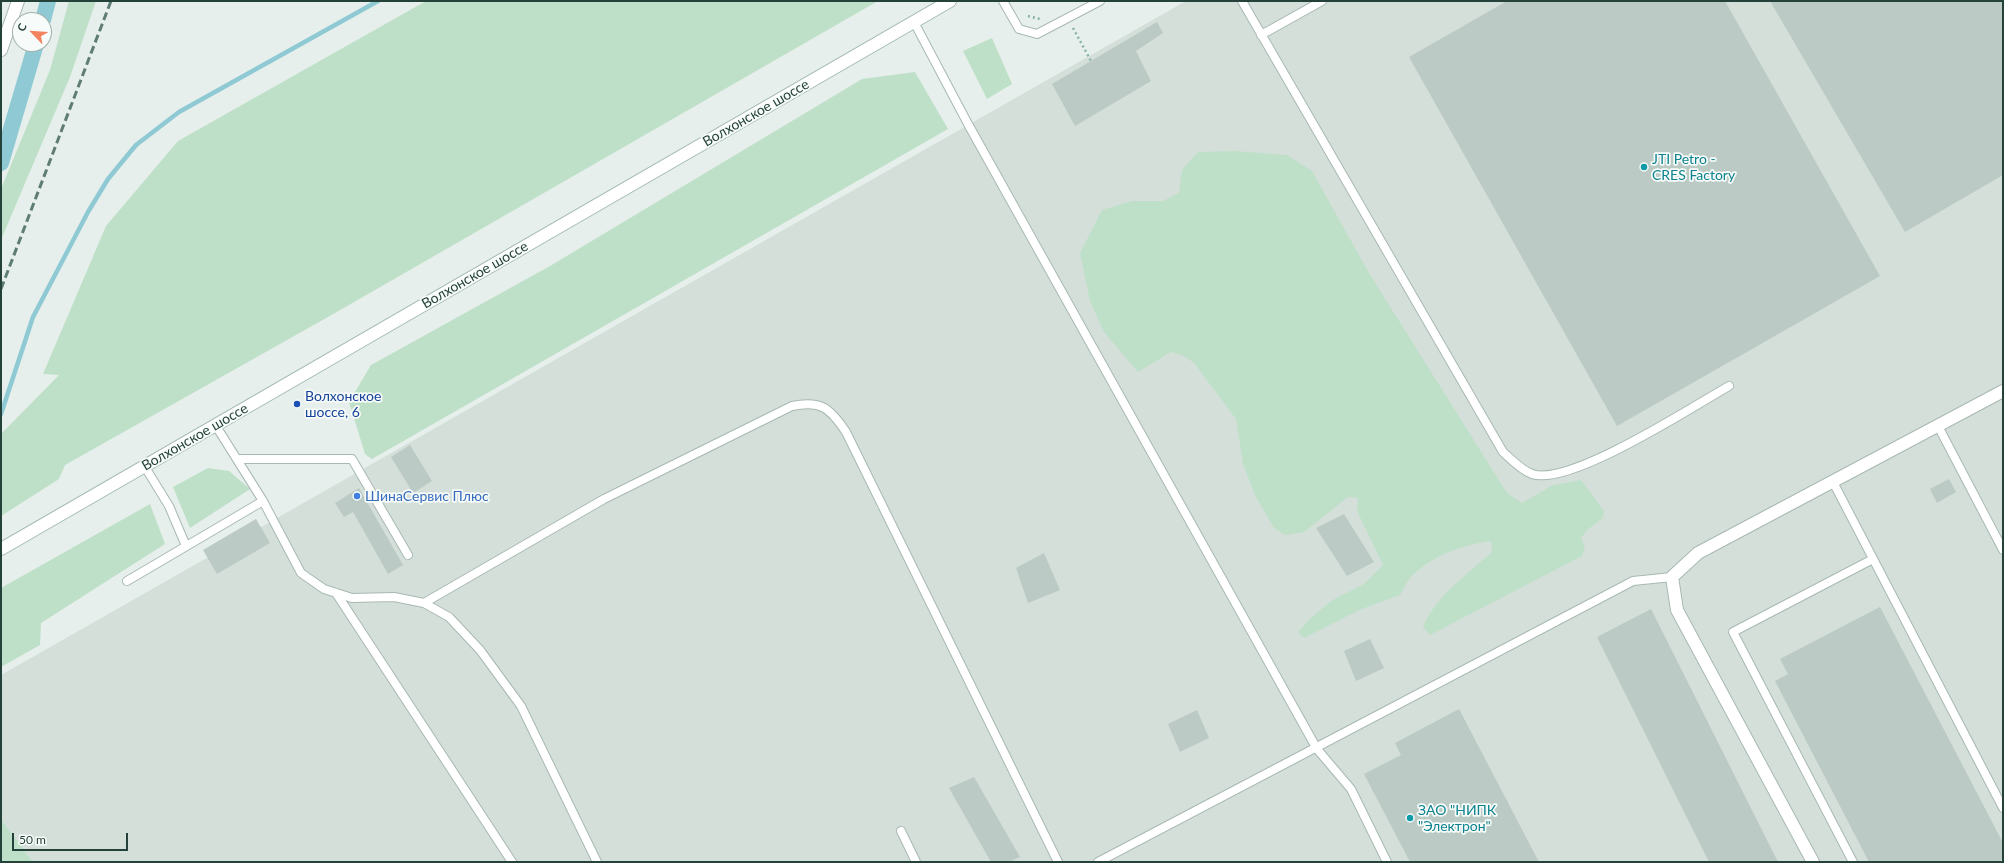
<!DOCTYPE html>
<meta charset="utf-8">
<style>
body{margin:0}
#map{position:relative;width:2004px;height:863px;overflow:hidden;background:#e6efeb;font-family:Lato,sans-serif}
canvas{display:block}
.frame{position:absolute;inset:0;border:2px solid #24423a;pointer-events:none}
.north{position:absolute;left:12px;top:12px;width:40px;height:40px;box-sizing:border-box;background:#f7fbf9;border:1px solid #a3b1ad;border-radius:50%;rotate:295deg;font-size:11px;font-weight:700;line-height:16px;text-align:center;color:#24423a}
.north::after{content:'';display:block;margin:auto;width:14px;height:18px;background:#f4845f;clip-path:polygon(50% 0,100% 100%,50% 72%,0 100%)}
.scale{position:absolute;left:12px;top:833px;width:116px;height:18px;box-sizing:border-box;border:2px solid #24423a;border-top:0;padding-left:5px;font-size:12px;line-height:14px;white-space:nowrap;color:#24423a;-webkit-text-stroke:3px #f7fbf9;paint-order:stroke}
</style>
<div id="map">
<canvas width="2004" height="863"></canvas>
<div class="frame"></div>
<div class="north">С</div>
<div class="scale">50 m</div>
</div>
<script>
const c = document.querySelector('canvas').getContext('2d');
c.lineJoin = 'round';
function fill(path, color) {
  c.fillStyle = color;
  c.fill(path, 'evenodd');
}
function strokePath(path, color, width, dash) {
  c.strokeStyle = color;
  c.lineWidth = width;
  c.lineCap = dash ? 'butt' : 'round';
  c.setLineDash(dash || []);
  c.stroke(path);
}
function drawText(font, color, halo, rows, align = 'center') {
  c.font = font + ' Lato,sans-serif';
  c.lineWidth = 3.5;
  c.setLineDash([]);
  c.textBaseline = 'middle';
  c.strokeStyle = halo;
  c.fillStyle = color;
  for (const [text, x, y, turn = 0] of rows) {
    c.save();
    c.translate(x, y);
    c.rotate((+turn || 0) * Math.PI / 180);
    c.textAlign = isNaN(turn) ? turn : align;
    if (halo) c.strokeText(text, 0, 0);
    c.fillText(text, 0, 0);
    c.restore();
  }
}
fill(new Path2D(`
 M 1186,1 L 2003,1 L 2003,862 L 33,862 L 1,819 L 1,675 Z`), '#d4dfda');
fill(new Path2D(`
 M 69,1 L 96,1 L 70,77 L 1,240 L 1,189 L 50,70 Z
 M 426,1 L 878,1 L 335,313 L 65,465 L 59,479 L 1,516 L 1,434 L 59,375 L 43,374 L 106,226 L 178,141 Z
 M 992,38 L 1012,84 L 987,99 L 963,51 Z
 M 915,72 L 948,129 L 372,459 L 365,454 L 349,402 L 371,365 L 550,266 L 862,79 Z
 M 1235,151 L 1287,155 L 1312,171 L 1369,273 L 1507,493 L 1522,503 L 1553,485 L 1581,480 L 1604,511 L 1603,518 L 1587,530 L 1581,538 L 1585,547 L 1582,556 L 1430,635 L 1423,627 C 1436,596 1467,574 1492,552 L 1491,541 C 1462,545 1431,556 1410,578 C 1406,583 1403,590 1400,595 L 1359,610 L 1304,638 L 1298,632 L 1312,617 L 1331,601 L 1364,584 L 1383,565 L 1357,511 L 1358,498 L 1348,497 L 1304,532 L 1285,535 L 1274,528 L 1255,495 L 1243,464 L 1236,419 L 1194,363 L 1184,356 L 1171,352 L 1138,372 L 1104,332 L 1090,301 L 1080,253 L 1102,210 L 1132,201 L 1163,201 L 1179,193 L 1182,170 L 1198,152 Z
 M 208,468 L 229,471 L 250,489 L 190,528 L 173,487 Z
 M 150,504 L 165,544 L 41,623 L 40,645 L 1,667 L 1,588 Z
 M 1,819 L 33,862 L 1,862 Z`), '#bfe0c8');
strokePath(new Path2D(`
 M 1,414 L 33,317 L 88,212 L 108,179 L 136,145 L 179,112 L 378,1`), '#8ec9d4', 4.5);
strokePath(new Path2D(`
 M 43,20 L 48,1
 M 1,163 L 36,44`), '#8ec9d4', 16);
fill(new Path2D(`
 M 1507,1 L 1725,1 L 1880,276 L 1617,426 L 1409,57 Z
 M 1770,1 L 2003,1 L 2003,175 L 1905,232 Z
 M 1157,22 L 1163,33 L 1136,51 L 1151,81 L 1075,126 L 1052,84 Z
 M 410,445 L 432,481 L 413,493 L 391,457 Z
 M 1949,479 L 1956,492 L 1937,503 L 1930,489 Z
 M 359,488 L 403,565 L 388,574 L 353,512 L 344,517 L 335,503 Z
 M 1344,514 L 1374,562 L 1347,576 L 1316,528 Z
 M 256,519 L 270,543 L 217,574 L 203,550 Z
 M 1044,553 L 1060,590 L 1028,603 L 1016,568 Z
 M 1880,607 L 2003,843 L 2003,859 L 1998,862 L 1869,862 L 1775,681 L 1788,674 L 1780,659 Z
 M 1651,609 L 1778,862 L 1709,862 L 1597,637 Z
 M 1370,639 L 1384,668 L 1356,681 L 1344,651 Z
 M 1459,709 L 1539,862 L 1410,862 L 1364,774 L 1401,755 L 1395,743 Z
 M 1197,710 L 1209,738 L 1180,752 L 1168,724 Z
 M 974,777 L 1020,857 L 1009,862 L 991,862 L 949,788 Z`), '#bbcac4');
const service = new Path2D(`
 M 1003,1 L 1019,29 L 1037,34 L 1100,1
 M 1242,1 L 1503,452 C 1512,460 1521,470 1532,474 C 1569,487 1692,407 1729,386
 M 914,22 L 968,124 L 1317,749 L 1351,789 L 1387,862
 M 1261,35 L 1322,1
 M 216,426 L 263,501 L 301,573 L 324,589 L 352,598 L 394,597 L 424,603 L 449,617 L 480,650 L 521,706 L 597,862
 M 1938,426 L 2003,550
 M 238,459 L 352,459 L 408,555
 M 145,467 L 169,506 L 186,546
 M 1833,482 L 2003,808
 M 127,581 L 263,501
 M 336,593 L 512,862
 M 424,603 L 604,499 L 792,406 C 821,400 830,408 846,432 L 1058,862
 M 901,831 L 916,862
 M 1098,862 L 1633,581 L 1672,577
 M 1853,862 L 1733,632 L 1873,559`);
const minor = new Path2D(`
 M 1,50 L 18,1
 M 1813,862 L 1677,610 L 1672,577 L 1698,553 L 2003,391`);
const secondary = new Path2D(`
 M 1,549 L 950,1`);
strokePath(service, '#a8b8b2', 10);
strokePath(minor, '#a8b8b2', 14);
strokePath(secondary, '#a4bbb3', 14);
strokePath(new Path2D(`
 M 1028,16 L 1040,19
 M 1073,28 L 1091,61`), '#86b3a5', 2.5, [2, 3]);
strokePath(service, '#fff', 8);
strokePath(minor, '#fff', 12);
strokePath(secondary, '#fff', 12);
strokePath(new Path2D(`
 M 1,289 L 111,1`), '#5f7d75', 3, [8, 4]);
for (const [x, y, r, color] of [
 [1644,167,4,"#0f9aa8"],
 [297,404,4,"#1a4fb4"],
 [357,496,4,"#3f7fe0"],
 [1410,818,4,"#0f9aa8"]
]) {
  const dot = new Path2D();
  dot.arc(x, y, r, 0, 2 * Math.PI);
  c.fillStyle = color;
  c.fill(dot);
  strokePath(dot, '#f7fbf9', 1.5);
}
drawText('14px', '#24423a', '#f7fbf9', [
 ["Волхонское шоссе",756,113,-30],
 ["Волхонское шоссе",475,275,-30],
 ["Волхонское шоссе",195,437,-30]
]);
drawText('14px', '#0d838f', '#f7fbf9', [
 ["JTI Petro -",1652,159],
 ["CRES Factory",1652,175],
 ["ЗАО \"НИПК",1418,810],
 ["\"Электрон\"",1418,826]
], 'left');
drawText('14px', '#164399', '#f7fbf9', [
 ["Волхонское",305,396],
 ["шоссе, 6",305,412]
], 'left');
drawText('14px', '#366cbe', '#f7fbf9', [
 ["ШинаСервис Плюс",365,496]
], 'left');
</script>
